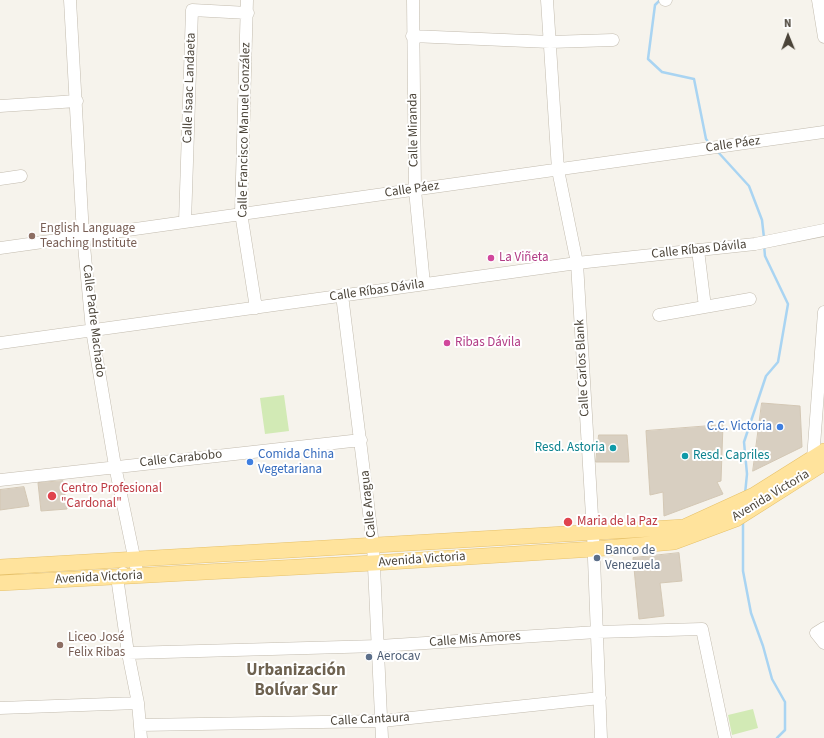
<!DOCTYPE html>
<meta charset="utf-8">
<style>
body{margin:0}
#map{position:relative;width:824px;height:738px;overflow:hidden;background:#f6f3ec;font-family:"Source Sans 3",sans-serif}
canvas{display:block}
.north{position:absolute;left:768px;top:16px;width:40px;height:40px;-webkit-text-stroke:3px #fff;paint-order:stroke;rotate:359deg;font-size:11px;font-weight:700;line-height:16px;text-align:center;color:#4b4439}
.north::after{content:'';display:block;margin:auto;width:14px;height:18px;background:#4b4439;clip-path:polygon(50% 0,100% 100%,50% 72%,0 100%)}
</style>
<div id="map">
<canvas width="824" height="738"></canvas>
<div class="north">N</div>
</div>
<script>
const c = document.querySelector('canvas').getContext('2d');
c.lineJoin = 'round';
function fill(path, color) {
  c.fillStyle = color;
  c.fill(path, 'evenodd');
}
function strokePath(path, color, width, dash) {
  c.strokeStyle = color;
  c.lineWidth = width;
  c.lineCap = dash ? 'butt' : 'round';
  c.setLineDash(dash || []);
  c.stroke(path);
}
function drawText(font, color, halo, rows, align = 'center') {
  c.font = font + ' "Source Sans 3",sans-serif';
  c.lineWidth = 4;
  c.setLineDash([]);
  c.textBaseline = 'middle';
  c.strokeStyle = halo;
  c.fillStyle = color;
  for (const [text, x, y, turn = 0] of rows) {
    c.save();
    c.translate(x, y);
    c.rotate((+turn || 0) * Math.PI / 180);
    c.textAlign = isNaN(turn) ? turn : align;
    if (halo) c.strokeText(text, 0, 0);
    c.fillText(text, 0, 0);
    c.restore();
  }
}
fill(new Path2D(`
 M 284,395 L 289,431 L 265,434 L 260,398 Z
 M 753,709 L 758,728 L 732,735 L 728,715 Z`), '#d2eab5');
strokePath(new Path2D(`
 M 660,0 L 655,5 L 648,59 L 662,72 L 694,79 L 706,139 L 710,144
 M 718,152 L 749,186 L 762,220 L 764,238
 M 745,494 L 747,474 L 744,442 L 766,376 L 778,362 L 788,304 L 765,256 L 764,245
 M 743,521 L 743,571 L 751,613 L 763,646 L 772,679 L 785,702 L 785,730 L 777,738`), '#a9d4f2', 2.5);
const building = new Path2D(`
 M 762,403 L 800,406 L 802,447 L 753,471 Z
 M 723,425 L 721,481 L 717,482 L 723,494 L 664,516 L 663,492 L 650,495 L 646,431 Z
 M 599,435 L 627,435 L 629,462 L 596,462 Z
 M 63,481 L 67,509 L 41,511 L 38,483 Z
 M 24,487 L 29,506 L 0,510 L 0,490 Z
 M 679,553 L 682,581 L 660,583 L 664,616 L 639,619 L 633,558 Z`);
fill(building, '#d8cfc1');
strokePath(building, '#d3c7b4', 1);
const minor = new Path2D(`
 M 70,0 L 83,235 L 92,330 L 115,466 L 138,576
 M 247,0 L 241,213 L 256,308
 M 413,0 L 415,190 L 424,284
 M 547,0 L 558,170 L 577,263 L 593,533 L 601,738
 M 665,0 L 666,0
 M 818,0 L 824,37
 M 412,36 L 550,42 L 613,40
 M 0,106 L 77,101
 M 0,179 L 21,176
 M 185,222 L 192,10 L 248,13
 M 0,248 L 824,132
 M 698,250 L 705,307
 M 342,295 L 373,545 L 382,738
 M 659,315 L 750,299
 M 0,343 L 577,263 L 755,244 L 824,230
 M 813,459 L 824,312
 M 0,480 L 361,440
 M 123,573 L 117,577 L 128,653 L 138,703 L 141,738
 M 824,628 L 816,633 L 824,643
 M 128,653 L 379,646 L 597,632 L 702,629 L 725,738
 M 0,708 L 138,703
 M 140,725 L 382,721 L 600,698`);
const major = new Path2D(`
 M 0,567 L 684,527 L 754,495 L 824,451
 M 0,583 L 373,563 L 594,549 L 674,542 L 736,519 L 824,463`);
strokePath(minor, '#c2bbae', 13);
strokePath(major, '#e6c16a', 16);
strokePath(minor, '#fff', 12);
strokePath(major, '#ffe39c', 15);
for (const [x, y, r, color] of [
 [32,236,4,"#8d6e63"],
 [491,258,4,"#d1479c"],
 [447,343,4,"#d1479c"],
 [780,427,4,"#3f7fe0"],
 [613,448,4,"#0f9aa8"],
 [685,456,4,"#0f9aa8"],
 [250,462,4,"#3f7fe0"],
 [52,496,5,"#e0444e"],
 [568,522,5,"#e0444e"],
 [597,558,4,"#5c6f8a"],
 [60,645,4,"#8d6e63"],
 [369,657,4,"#5c6f8a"]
]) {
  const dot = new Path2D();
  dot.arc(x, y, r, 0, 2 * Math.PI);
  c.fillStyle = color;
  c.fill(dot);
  strokePath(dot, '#fff', 1.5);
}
drawText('13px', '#4b4439', '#fff', [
 ["Calle Isaac Landaeta",190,88,-88],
 ["Calle Francisco Manuel González",245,130,-89],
 ["Calle Miranda",414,130,-91],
 ["Calle Páez",733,145,-8],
 ["Calle Páez",412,190,-8],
 ["Calle Ríbas Dávila",699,250,-6],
 ["Calle Ríbas Dávila",377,291,-8],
 ["Calle Padre Machado",93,321,83],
 ["Calle Carlos Blank",583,368,-93],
 ["Calle Carabobo",181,459,-6],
 ["Avenida Victoria",771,496,-31],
 ["Calle Aragua",369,504,-96],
 ["Avenida Victoria",422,560,-4],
 ["Avenida Victoria",99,578,-3],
 ["Calle Mis Amores",475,640,-4],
 ["Calle Cantaura",370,720,-3]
]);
drawText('13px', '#785e54', '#fff', [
 ["English Language",40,229],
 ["Teaching Institute",40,244],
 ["Liceo José",68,638],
 ["Felix Ribas",68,653]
], 'left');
drawText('13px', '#b23c85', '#fff', [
 ["La Viñeta",499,258],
 ["Ribas Dávila",455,343]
], 'left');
drawText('13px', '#366cbe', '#fff', [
 ["C.C. Victoria",772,427],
 ["Comida China",258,455,"left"],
 ["Vegetariana",258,470,"left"]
], 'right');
drawText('13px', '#0d838f', '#fff', [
 ["Resd. Astoria",605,448],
 ["Resd. Capriles",693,456,"left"]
], 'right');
drawText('13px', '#be3a42', '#fff', [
 ["Centro Profesional",61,489],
 ["\"Cardonal\"",61,504],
 ["Maria de la Paz",577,522]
], 'left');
drawText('13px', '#4e5e75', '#fff', [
 ["Banco de",605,551],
 ["Venezuela",605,566],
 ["Aerocav",377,657]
], 'left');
drawText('bold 17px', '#6e6250', '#fff', [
 ["Urbanización",296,671],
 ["Bolívar Sur",296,691]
]);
</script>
